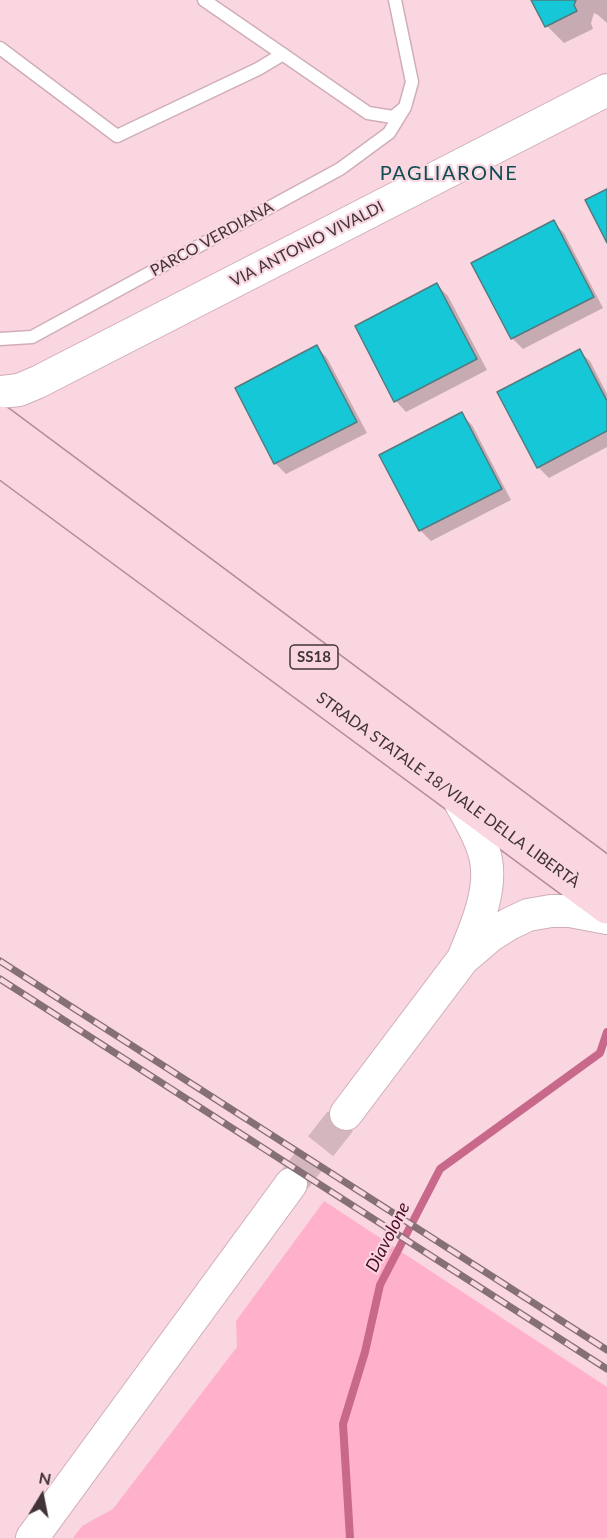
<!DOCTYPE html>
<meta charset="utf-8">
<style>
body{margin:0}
#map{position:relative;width:607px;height:1538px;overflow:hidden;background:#f9d6e0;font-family:Lato,sans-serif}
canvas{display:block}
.north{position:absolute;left:12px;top:1466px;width:60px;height:60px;-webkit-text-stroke:4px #f9d6e0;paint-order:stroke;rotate:10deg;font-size:16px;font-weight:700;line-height:24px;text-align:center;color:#413438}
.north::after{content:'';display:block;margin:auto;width:21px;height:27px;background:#413438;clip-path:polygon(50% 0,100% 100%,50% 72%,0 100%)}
</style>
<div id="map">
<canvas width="607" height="1538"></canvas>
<div class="north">N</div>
</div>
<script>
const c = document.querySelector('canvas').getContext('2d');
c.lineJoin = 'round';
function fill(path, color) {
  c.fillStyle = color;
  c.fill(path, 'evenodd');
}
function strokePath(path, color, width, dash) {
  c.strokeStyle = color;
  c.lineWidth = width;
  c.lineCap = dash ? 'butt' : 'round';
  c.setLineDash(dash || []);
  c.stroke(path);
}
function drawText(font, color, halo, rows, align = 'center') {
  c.font = font + ' Lato,sans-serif';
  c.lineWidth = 4.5;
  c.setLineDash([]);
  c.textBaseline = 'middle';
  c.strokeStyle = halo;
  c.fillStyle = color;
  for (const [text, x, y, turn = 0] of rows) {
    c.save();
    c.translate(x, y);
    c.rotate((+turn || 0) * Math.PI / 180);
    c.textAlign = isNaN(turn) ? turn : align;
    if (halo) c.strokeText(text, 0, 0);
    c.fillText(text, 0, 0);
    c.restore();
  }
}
fill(new Path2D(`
 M 324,1201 L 607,1387 L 607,1538 L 73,1538 L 82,1526 L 113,1509 L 237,1347 L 236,1321 Z`), '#ffb0ca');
fill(new Path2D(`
 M 533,0 L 607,0 L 607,23 L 598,15 L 594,13 L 591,23 L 593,29 L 564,43 L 547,26 Z
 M 553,222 L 564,233 L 603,308 L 523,349 L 512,338 L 473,263 Z
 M 437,285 L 448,296 L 487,370 L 406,412 L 396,401 Z
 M 317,347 L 327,358 L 367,433 L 286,474 L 276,464 L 237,389 Z
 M 579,351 L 590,361 L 607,394 L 607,447 L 549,478 L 538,467 Z
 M 461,414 L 472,425 L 511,500 L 431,541 L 420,530 Z`), '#0003');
strokePath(new Path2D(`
 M 350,1538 L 343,1424 L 365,1352 L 380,1285 L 440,1169 L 600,1053 L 607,1032`), '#c8688b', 8);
const building = new Path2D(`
 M 531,0 L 576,0 L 574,5 L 577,11 L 545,27 Z
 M 607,189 L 607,243 L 585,200 Z
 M 554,220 L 594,297 L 511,339 L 471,263 Z
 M 437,283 L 477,359 L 394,402 L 355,326 Z
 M 317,345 L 357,422 L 274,464 L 235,388 Z
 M 580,349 L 607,401 L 607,431 L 537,468 L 497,392 Z
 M 462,412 L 502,489 L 419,531 L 379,455 Z`);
fill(building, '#16c7d7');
strokePath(building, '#557a7e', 1.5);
strokePath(new Path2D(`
 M 291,1184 L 346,1114`), '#d4b6be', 32, [32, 16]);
const service = new Path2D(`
 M 204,0 L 368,113 L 393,117 L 405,107 L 412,82 L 395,0
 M 0,48 L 117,136 L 258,69 L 283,54
 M 0,339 L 32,337 L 340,169 L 389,133 L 405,107`);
const tertiary = new Path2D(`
 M 0,392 L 19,390 L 38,382 L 607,90
 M 457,796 C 467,816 482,838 486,860 C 492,893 475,929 463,959
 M 346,1114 L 463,959 L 490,936 L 509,924 L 528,915 L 551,911 L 570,911 L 607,918
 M 32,1538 L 291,1184`);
const primary = new Path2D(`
 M 0,423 L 607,875
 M 0,459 L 607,907`);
strokePath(service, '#d0aeb8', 15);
strokePath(tertiary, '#d0aeb8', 34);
strokePath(primary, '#b78b99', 36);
strokePath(service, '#fff', 12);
strokePath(tertiary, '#fff', 32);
strokePath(primary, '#fad6e1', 33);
const rail = new Path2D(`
 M 0,961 L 607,1350
 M 0,979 L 607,1369`);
strokePath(rail, '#857076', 7);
strokePath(rail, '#f9d6e0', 4.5, [14]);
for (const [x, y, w] of [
 [314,657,48]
]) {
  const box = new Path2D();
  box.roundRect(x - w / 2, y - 12, w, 24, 4.5);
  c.fillStyle = '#f9d6e0';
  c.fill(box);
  strokePath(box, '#413438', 1.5);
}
drawText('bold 15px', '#413438', null, [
 ["SS18",314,657]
]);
drawText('16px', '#413438', '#f9d6e0', [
 ["PARCO VERDIANA",212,239,-29],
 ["VIA ANTONIO VIVALDI",307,244,-27],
 ["STRADA STATALE 18/VIALE DELLA LIBERTÀ",448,790,36]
]);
drawText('italic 18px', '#4a0d29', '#f9d6e0', [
 ["Diavolone",388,1237,-63]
]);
c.letterSpacing = '1.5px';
drawText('20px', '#0f4d53', '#f9d6e0', [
 ["PAGLIARONE",449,174]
]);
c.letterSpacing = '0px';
</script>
